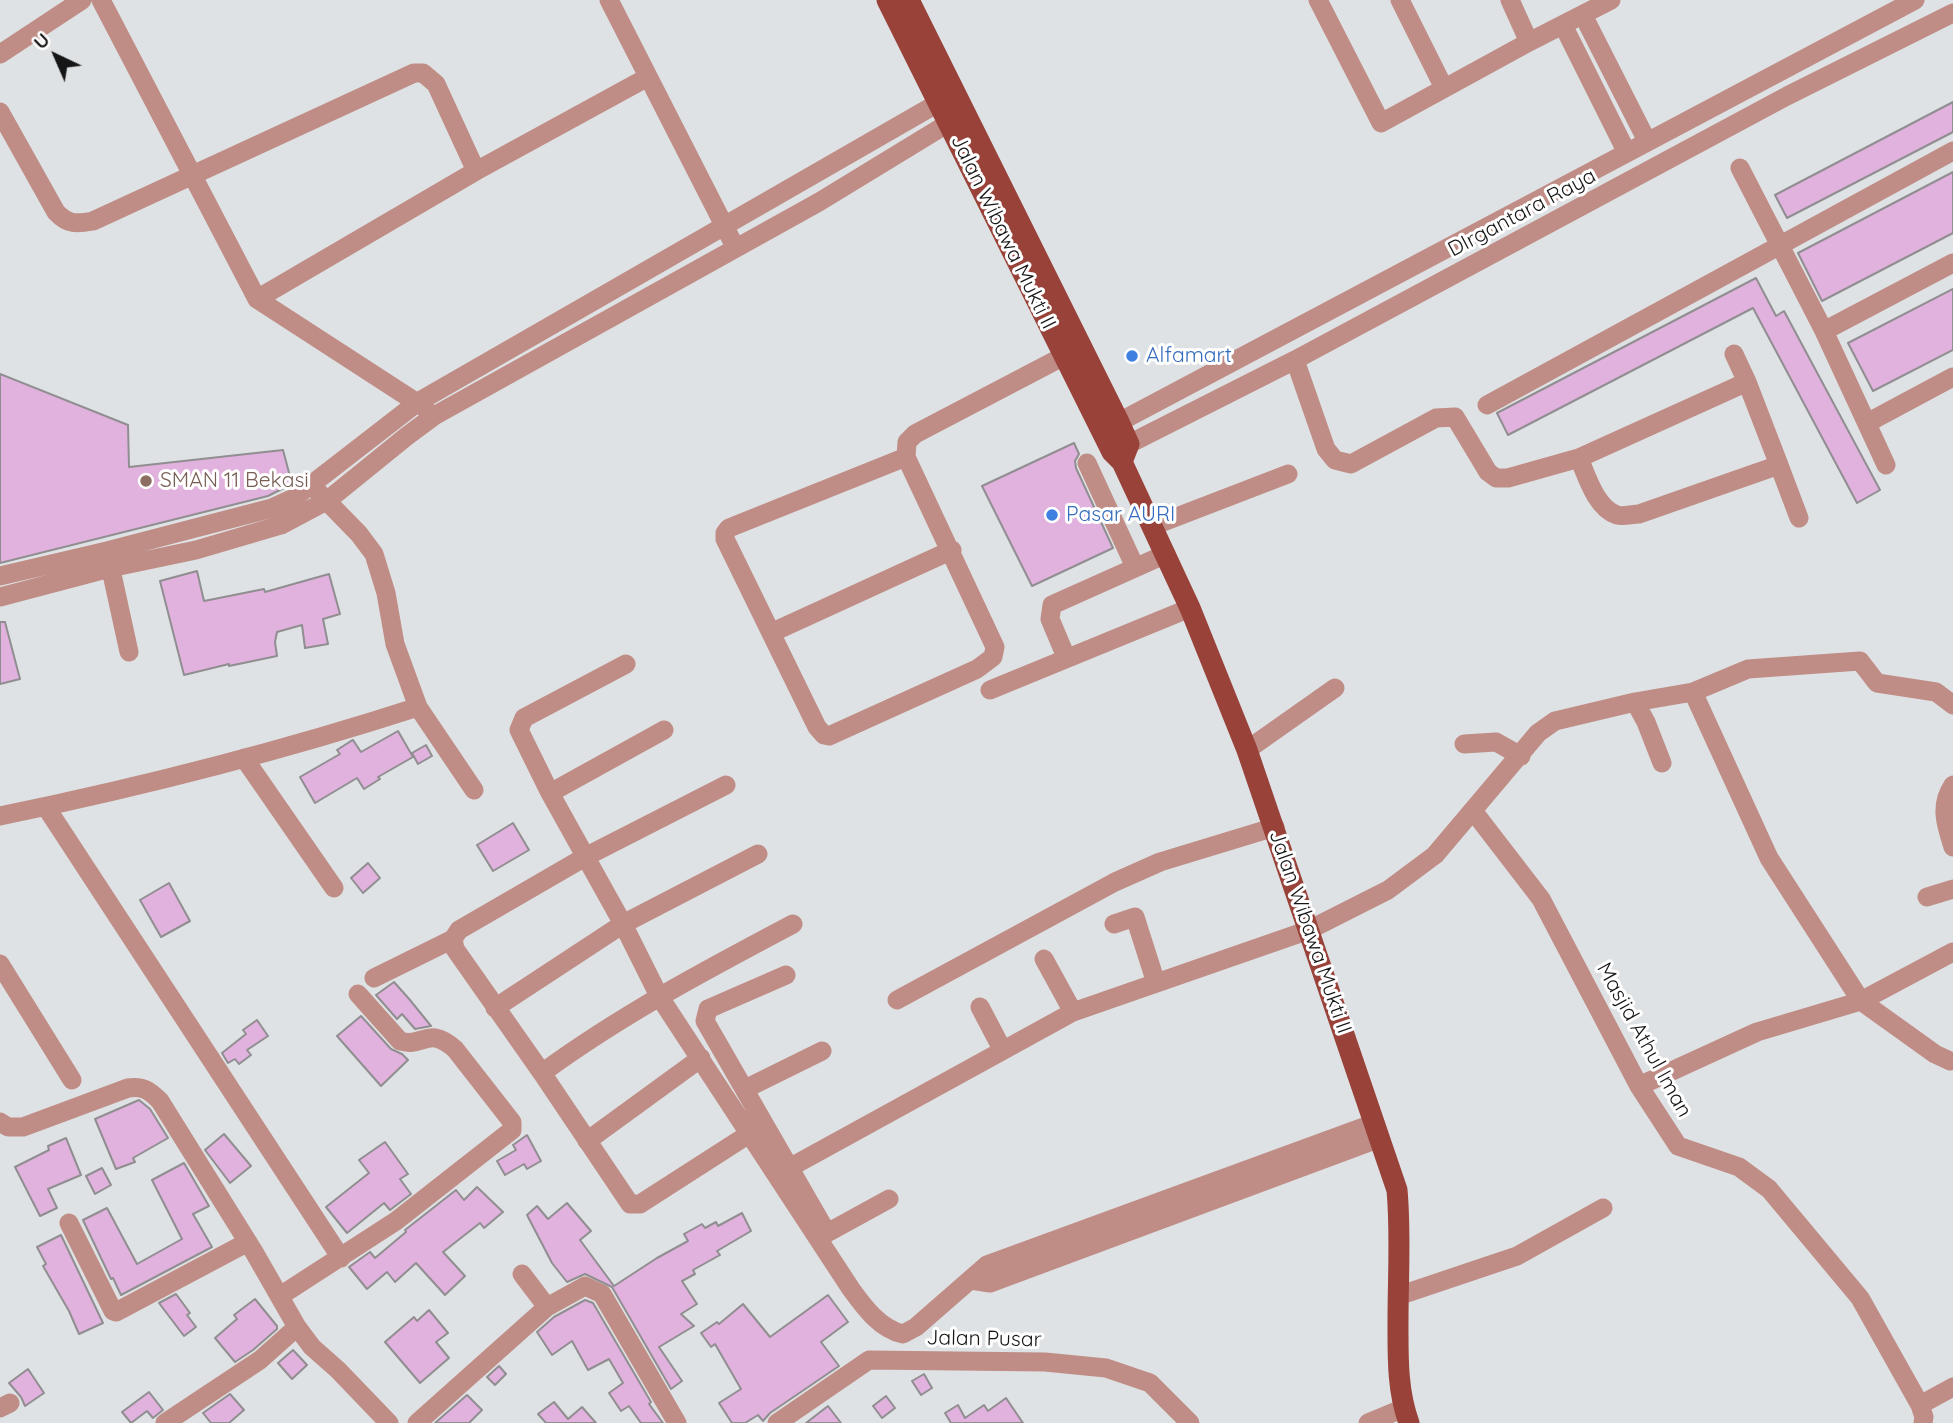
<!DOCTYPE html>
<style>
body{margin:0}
#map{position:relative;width:1953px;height:1423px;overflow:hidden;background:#dfe2e4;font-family:Quicksand,sans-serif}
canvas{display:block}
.north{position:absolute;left:21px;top:21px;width:70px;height:70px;-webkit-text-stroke:5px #fff;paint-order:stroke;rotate:316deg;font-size:19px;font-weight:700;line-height:28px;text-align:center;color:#161617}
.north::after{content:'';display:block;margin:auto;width:24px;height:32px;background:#161617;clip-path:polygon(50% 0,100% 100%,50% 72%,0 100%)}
</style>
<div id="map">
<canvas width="1953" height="1423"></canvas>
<div class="north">U</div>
</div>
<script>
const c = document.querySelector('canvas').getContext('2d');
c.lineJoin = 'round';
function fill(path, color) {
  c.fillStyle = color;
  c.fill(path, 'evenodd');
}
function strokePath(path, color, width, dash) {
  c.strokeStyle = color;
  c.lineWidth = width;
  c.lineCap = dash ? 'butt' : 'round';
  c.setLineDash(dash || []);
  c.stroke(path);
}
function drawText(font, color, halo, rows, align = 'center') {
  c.font = font + ' Quicksand,sans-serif';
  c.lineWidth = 6;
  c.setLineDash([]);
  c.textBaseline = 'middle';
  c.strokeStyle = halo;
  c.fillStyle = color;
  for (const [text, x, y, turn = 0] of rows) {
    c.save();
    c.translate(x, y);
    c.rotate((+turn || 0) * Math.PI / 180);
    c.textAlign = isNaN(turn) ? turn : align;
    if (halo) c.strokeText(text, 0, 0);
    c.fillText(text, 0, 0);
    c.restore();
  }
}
const building = new Path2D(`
 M 1953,102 L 1953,132 L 1787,218 L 1775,195 Z
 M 1953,172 L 1953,233 L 1822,301 L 1798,253 Z
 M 1756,278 L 1776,316 L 1784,311 L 1880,490 L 1857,503 L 1753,308 L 1508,435 L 1497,413 Z
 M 1953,289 L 1953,350 L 1873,391 L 1848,343 Z
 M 0,374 L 128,425 L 129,467 L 283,450 L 292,484 L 268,496 L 0,563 Z
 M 1074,443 L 1079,454 L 1075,461 L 1076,468 L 1113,548 L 1032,586 L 982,486 Z
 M 197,571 L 204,601 L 264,589 L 265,592 L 329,574 L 340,614 L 323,619 L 328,644 L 305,648 L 302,625 L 277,632 L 275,642 L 277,656 L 229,666 L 229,664 L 184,675 L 160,581 Z
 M 0,622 L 5,622 L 20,679 L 0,684 Z
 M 398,731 L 413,757 L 378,777 L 380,779 L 364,789 L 357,778 L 315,803 L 300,777 L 340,754 L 337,750 L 351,741 L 353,740 L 361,752 Z
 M 426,745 L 432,756 L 418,764 L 412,753 Z
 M 513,823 L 529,850 L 493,871 L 477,845 Z
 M 368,863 L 380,878 L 363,893 L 351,878 Z
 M 169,883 L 190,921 L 161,937 L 140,900 Z
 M 394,982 L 410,1000 L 431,1026 L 415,1029 L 402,1014 L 397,1019 L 376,995 Z
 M 361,1016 L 391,1049 L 402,1054 L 408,1060 L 381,1086 L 337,1036 Z
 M 257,1020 L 268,1036 L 247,1050 L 251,1055 L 239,1064 L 235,1059 L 228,1063 L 222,1053 L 246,1034 L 243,1030 Z
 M 139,1100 L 150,1109 L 168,1138 L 133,1158 L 135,1162 L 116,1169 L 95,1119 Z
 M 224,1134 L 251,1166 L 230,1183 L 205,1150 Z
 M 527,1135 L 541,1161 L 527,1169 L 524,1164 L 505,1175 L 497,1161 L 516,1150 L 513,1145 Z
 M 66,1138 L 81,1175 L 48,1189 L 57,1208 L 40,1216 L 15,1167 L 49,1150 L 48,1146 Z
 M 385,1142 L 408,1174 L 400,1179 L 411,1194 L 390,1210 L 384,1203 L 347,1233 L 326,1207 L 369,1173 L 359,1160 Z
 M 184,1163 L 209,1206 L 193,1214 L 212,1247 L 121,1295 L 113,1278 L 111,1279 L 83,1220 L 107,1208 L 137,1264 L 182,1239 L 152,1180 Z
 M 102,1168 L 111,1185 L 95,1194 L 86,1176 Z
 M 477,1187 L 503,1212 L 484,1228 L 480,1223 L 443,1252 L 465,1276 L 445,1295 L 416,1263 L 395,1282 L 387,1272 L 367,1289 L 349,1267 L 370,1252 L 375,1258 L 406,1232 L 405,1230 L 456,1190 L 464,1200 Z
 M 567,1203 L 591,1231 L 580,1240 L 614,1286 L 657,1258 L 688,1241 L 684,1234 L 702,1224 L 705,1228 L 716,1222 L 718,1226 L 742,1213 L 751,1231 L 717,1251 L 720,1255 L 693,1270 L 695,1274 L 682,1281 L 697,1304 L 681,1314 L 694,1326 L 659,1347 L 682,1381 L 671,1389 L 612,1287 L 585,1274 L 567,1282 L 552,1263 L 527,1215 L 537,1206 L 548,1219 Z
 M 61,1235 L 103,1323 L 79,1334 L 69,1311 L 43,1266 L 46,1264 L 37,1247 Z
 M 176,1294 L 190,1313 L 187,1315 L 196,1327 L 184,1336 L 159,1303 Z
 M 828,1295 L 848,1322 L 821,1342 L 839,1366 L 770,1413 L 763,1421 L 758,1415 L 745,1423 L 732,1423 L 719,1403 L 741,1389 L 715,1344 L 711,1347 L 701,1333 L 717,1322 L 719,1324 L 743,1304 L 770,1337 Z
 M 255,1299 L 277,1326 L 277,1329 L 253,1350 L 235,1362 L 215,1338 L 237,1319 L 234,1315 Z
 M 585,1300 L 593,1303 L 651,1402 L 649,1404 L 663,1423 L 641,1423 L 629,1406 L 621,1411 L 609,1393 L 623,1383 L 609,1359 L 588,1370 L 572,1341 L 552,1355 L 537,1332 L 554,1317 Z
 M 429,1310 L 448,1333 L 436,1342 L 449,1358 L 420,1383 L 385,1342 L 414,1317 L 417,1321 Z
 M 293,1350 L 307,1365 L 292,1379 L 278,1363 Z
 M 499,1366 L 506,1374 L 495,1385 L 487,1377 Z
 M 28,1369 L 44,1393 L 25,1406 L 21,1397 L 9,1383 Z
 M 924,1374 L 932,1388 L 921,1395 L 912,1381 Z
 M 149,1392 L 163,1410 L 153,1418 L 147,1411 L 131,1423 L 122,1412 Z
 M 230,1394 L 244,1410 L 229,1423 L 211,1423 L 203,1413 Z
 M 467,1395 L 482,1410 L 469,1423 L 435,1423 Z
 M 886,1396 L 895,1408 L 882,1418 L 873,1406 Z
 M 1006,1398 L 1023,1423 L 951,1423 L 945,1413 L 958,1405 L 965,1418 L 984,1405 L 988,1411 Z
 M 554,1402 L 568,1419 L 582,1407 L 596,1423 L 546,1423 L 538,1414 Z
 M 828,1406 L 841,1423 L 806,1423 Z`);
fill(building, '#e1b2de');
strokePath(building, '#908e90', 2);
strokePath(new Path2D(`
 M 101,0 L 257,299 L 425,408
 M 609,0 L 731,239
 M 1318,0 L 1381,123 L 1529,42 L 1510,0
 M 1400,0 L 1444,88
 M 1583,15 L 1647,141
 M 1563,25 L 1626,151
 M 1529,42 L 1611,0
 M 0,54 L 82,0
 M 0,112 L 56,212 C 68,225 77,224 93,221 L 414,73 L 423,73 L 436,84 L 476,171
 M 1740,168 L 1824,331 L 1886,465
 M 257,299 L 476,171 L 648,77
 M 1824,331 L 1953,263
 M 1734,354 L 1747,382
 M 1295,360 L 1326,449 L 1335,460 L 1351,464 L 1436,418 L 1455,417 L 1488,472 L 1496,478 L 1508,478 L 1579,458 C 1587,477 1596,508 1617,515 C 1623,517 1632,514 1639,514 L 1779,465 L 1799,518
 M 1487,405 L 1953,151
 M 1867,423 L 1953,377
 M 1106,429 C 1377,288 1645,142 1915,0
 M 1117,450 L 1295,360 L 1787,96 L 1953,13
 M 906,457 L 729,528 L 725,533 L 725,539 L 817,727 L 824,735 L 829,736 L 977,669 L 993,657 L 995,647 L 906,457 L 907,442 L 915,434 L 1064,356 L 1077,351
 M 1579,458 L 1747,382 L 1779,465
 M 1087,463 L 1135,567
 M 319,493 L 359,534 L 374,554 L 386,593 L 395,644 L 418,707 L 474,790
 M 1153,526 L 1288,474
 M 108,556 L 129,652
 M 0,576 L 107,551 L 272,508 L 294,498 L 418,402 L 952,95
 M 0,597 L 110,568 L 196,550 L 281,525 L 328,500 L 407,436 L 434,416 L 819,202 L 960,116
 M 773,632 L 952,550
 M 1066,657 L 1050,619 L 1052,605 L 1166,554
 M 626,664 L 524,718 L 519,730 L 550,793 L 623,924 L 659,996 L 851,1289 C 864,1307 880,1329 903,1334 L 916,1327 L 987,1265 L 1375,1123
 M 990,690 L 1190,608
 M 1693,692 L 1769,858 L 1861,1001 L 1935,1054 L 1950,1061
 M 1635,702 L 1646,722 L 1662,763
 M 1464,744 L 1496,742 L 1521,756
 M 1247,750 L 1335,688
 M 244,758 L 334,888
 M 1953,785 C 1939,806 1946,825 1953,847
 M 550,793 L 664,730
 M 46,807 L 341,1258
 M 1474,812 L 1541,899 L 1639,1086 L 1678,1146 L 1739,1167 L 1769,1189 L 1860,1298 L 1920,1405 L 1924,1417 L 1923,1423
 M 0,816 C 141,787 282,751 418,707
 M 1927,897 L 1953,889
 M 1114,924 L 1135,917 L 1156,983
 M 1044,959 L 1073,1012
 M 0,964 L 72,1080
 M 786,975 L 708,1009 L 705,1021 L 827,1233 L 889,1199
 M 374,978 L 453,939
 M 897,1000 L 1115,882 L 1160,862 L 1275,827
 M 980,1007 L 1002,1049
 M 495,1008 L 623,924 L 758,854
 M 542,1073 L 455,949 L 453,939 L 459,930 L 585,857 L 726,785
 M 1639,1086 L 1757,1032 L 1861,1001 L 1953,952
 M 745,1089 L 822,1051
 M 0,1122 L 8,1127 L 23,1127 L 128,1088 C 143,1086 149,1090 160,1101 L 254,1252 L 297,1327 L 312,1347 L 338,1370 L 389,1423
 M 749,1134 L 640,1204 L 630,1204 L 542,1073 C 621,1015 706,970 793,924
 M 587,1141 L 701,1058
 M 789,1168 L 1073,1012 L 1309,930 L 1388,890 L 1435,855 L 1538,733 L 1555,721 L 1635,702 L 1693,692 L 1748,669 L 1860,661 L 1877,683 L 1936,692 L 1953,705
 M 69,1223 L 113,1311 L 116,1312 L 248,1242
 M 522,1274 L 547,1307 L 585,1286 L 602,1294 L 677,1423
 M 971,1280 L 990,1283 L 1380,1138
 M 280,1296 L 396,1221 L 512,1130 L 512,1122 L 455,1049 C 428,1025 424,1048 400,1041 L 358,994
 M 1398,1296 L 1517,1256 L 1603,1208
 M 1920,1405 L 1953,1387
 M 0,1408 L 10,1403
 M 165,1423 L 260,1360 L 297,1327
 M 417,1423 L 547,1307
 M 777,1423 L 869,1360 L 1045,1362 L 1106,1368 L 1150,1383 L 1190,1423
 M 1368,1423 L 1404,1408`), '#bf8d86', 19);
strokePath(new Path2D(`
 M 887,0 L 1112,452 L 1122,462 L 1190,608 L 1247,750 L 1397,1190 C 1401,1233 1398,1277 1398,1321 C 1398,1356 1397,1390 1409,1423
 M 909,0 L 1119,422 L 1129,444 L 1122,462`), '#99423a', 21);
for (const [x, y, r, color] of [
 [1132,356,7,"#3f7fe0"],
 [146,481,7,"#8d6e63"],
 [1052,515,7,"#3f7fe0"]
]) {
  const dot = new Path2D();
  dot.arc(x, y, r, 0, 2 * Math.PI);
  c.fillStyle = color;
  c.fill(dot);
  strokePath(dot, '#fff', 2.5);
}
drawText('21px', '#161617', '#fff', [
 ["DIrgantara Raya",1522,213,-28],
 ["Jalan Wibawa Mukti II",1003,232,64],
 ["Jalan Wibawa Mukti II",1310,932,71],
 ["Masjid Athul Iman",1644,1040,61],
 ["Jalan Pusar",984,1339,1]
]);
drawText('21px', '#366cbe', '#fff', [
 ["Alfamart",1146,356],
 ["Pasar AURI",1066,515]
], 'left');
drawText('21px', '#785e54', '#fff', [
 ["SMAN 11 Bekasi",160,481]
], 'left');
</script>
